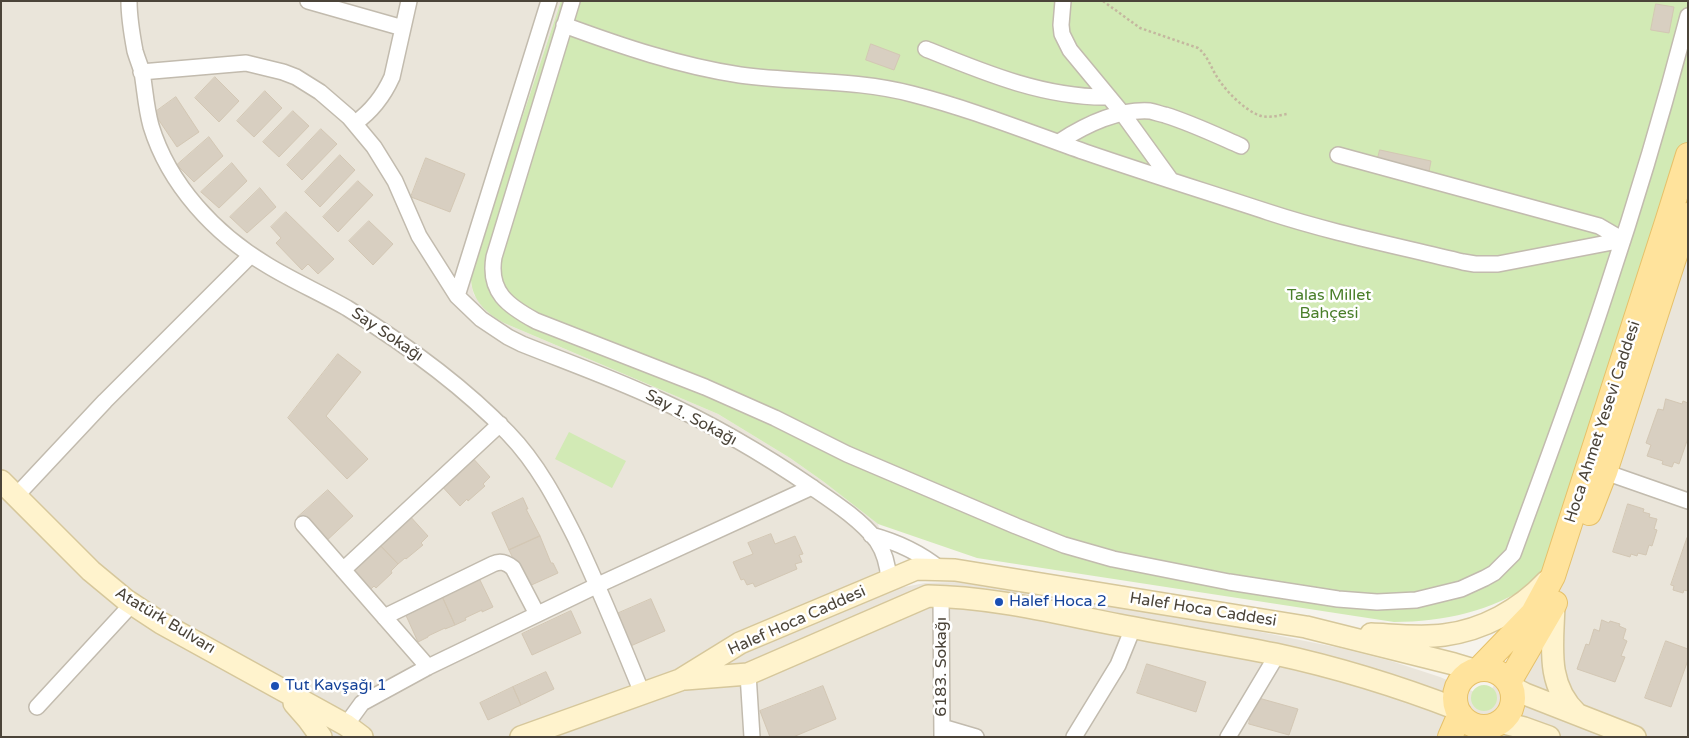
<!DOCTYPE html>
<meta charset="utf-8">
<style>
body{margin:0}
#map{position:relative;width:1689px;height:738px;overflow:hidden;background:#f6f3ec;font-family:"Varela Round",sans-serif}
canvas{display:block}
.frame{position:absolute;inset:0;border:2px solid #4b4439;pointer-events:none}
</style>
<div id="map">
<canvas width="1689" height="738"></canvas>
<div class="frame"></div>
</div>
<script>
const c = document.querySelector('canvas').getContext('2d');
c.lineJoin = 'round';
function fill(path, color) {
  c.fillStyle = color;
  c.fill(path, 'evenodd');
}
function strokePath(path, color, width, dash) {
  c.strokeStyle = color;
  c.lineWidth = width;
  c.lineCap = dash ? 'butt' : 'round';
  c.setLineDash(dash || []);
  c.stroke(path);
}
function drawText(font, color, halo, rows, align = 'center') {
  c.font = font + ' "Varela Round",sans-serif';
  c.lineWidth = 5;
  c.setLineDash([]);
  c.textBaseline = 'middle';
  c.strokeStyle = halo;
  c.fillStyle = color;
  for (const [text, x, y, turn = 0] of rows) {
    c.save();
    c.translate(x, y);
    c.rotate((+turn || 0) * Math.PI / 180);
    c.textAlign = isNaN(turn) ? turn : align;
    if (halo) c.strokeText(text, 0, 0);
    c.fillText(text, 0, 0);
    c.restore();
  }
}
fill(new Path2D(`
 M 1,1 L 561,1 L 471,271 L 470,280 L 474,295 L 504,323 L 718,414 L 790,458 L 824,482 L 878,524 L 894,589 L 925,583 L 956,582 L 1196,619 L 1340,648 L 1391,661 L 1440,677 L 1486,697 L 1550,604 L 1688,186 L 1688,737 L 1,737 Z`), '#eae5da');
fill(new Path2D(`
 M 561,1 L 1688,1 L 1688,186 L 1566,556 C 1555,565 1545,575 1533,583 C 1492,611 1444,622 1394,622 L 977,558 L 878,524 L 824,482 L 790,458 L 718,414 L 504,323 C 483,311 469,297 471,271 Z
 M 569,432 L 626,461 L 612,488 L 555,459 Z
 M1471 698a13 13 0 1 1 26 0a13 13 0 1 1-26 0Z`), '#d2eab5');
const building = new Path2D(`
 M 1656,4 L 1674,7 L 1669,33 L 1651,30 Z
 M 871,44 L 900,55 L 894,70 L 866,60 Z
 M 215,77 L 239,101 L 219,122 L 195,98 Z
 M 265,91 L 282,108 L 254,137 L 237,121 Z
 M 176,97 L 199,132 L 177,147 L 154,113 Z
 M 293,111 L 309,126 L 279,157 L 263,142 Z
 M 321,129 L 337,144 L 302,180 L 287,165 Z
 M 209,137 L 223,156 L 194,182 L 177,165 Z
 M 1380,150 L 1431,161 L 1428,177 L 1376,166 Z
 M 340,155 L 355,170 L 320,207 L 305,192 Z
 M 426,158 L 465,174 L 450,212 L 411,197 Z
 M 232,163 L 247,181 L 219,208 L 201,192 Z
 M 358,181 L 373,195 L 338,232 L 323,217 Z
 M 260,188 L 276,207 L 247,233 L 230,217 Z
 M 286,212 L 334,259 L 318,274 L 308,264 L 302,270 L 276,243 L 281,238 L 271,227 Z
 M 369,221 L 393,244 L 373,265 L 349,241 Z
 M 338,354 L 361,372 L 326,416 L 368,459 L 347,479 L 288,418 Z
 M 1666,399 L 1682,404 L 1683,401 L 1688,403 L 1688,438 L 1679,464 L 1674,462 L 1672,467 L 1662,464 L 1663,461 L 1647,456 L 1651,445 L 1646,443 L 1658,409 L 1663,410 Z
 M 470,455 L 490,477 L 483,484 L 485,486 L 468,501 L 467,499 L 460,506 L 439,483 Z
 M 328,490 L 353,516 L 323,544 L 298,517 Z
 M 523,498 L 528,509 L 526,509 L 540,536 L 509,550 L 492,513 Z
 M 1628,504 L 1644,509 L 1643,512 L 1650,514 L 1649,517 L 1657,519 L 1654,529 L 1657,530 L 1652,546 L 1649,545 L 1646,555 L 1638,553 L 1637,556 L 1631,554 L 1630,557 L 1613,552 Z
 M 408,514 L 428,536 L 421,543 L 423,545 L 406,559 L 405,558 L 398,564 L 377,542 Z
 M 771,534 L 775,544 L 795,536 L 803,554 L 799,555 L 802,562 L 795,564 L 797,569 L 755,587 L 753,583 L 747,585 L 744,579 L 741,580 L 733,562 L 753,554 L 748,543 Z
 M 540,536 L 551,563 L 553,563 L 558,573 L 527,587 L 509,550 Z
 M 1687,538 L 1688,591 L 1684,590 L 1683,593 L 1673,590 L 1674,586 L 1671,585 Z
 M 377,542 L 398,564 L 391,571 L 392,573 L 376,588 L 374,586 L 367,593 L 347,570 Z
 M 478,576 L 493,607 L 482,612 L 482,610 L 465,618 L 466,620 L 455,625 L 441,594 Z
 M 441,594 L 455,625 L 445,629 L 445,628 L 428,636 L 428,637 L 418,642 L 404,611 Z
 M 651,599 L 665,631 L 626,648 L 612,616 Z
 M 571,611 L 581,633 L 532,655 L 522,634 Z
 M 1602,620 L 1609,623 L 1610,621 L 1620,624 L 1619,626 L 1626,629 L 1623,639 L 1627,641 L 1621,656 L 1625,657 L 1615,682 L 1577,669 L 1586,644 L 1589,645 L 1594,629 L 1599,631 Z
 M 1666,641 L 1688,649 L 1688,660 L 1671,707 L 1645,698 Z
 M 1147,664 L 1206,682 L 1196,712 L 1137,693 Z
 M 546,672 L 554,689 L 521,705 L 513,687 Z
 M 823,686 L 836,719 L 793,737 L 770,737 L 760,711 Z
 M 513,687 L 521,705 L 488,720 L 480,703 Z
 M 1255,697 L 1298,709 L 1289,735 L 1249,724 Z`);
fill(building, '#d8cfc1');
strokePath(building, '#d3c7b4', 1);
const minor = new Path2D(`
 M 129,1 C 129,18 132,35 135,51 C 137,58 140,65 142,72 C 145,90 146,108 151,126 C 169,185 215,234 267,265 C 293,281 321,293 347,308 C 405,344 461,384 508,433 C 538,464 557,501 576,539 C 600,590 621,641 642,693
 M 308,1 L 403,28
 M 572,1 L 494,257 C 488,292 508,306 536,321 L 705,387 L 775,418 L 847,454 L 1016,526 L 1064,545 L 1113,559 L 1229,582 L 1338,599 L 1377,602 L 1416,600 L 1461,589 L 1485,578 L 1494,573 L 1513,554 C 1545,466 1578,379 1607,289 C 1637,199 1664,108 1688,16
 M 1063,1 L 1061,25 L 1062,34 L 1070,50 L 1123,114 L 1170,179
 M 564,25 C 621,46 680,66 740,75 C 797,83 856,79 912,94 C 971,109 1028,132 1085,152 C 1146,173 1207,192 1268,212 C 1332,233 1398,246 1463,262 L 1475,264 L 1498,264 L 1623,240
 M 926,49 C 985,73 1045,98 1108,97
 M 141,72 L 246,63 L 283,72 L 296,77 L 320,92 L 349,117 L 374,147 L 395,181 L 419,236 L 457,296 L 481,319 L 508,337 L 522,344 C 567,362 612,378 655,398 C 708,422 765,455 813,488 C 835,503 861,520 877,541 C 885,553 888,566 889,580
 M 355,123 C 372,111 383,97 392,77 L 409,1
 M 1059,142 C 1085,125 1118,109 1150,111 C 1155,112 1160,114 1165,115 C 1191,123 1216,135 1241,146
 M 1338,155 L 1599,226 L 1623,240
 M 457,296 L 549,1
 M 1605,472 L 1688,501
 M 16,496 L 105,401 L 251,255
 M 303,524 L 428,667
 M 871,535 C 897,542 919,552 940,569
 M 343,570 L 500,424
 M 941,596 L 942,737
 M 384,617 L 493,564 C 501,560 507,563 513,568 L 537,614
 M 748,674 L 752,737
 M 37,707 L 132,604
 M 346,725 L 362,703 L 428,667 L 598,585 L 812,487
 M 942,727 L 976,737
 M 1074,737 L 1118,665 L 1133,628
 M 1228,737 L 1277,655`);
const secondary = new Path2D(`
 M 1,481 L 91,571 L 126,600 L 161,623 L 346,725 L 362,737
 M 1554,604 C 1553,644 1545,684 1577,714
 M 1371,634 C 1394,635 1421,638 1444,635 C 1483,630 1520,610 1547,581
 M 685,679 L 748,674 L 928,596 C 992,597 1056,613 1119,625 C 1171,635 1224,644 1275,654 C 1335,667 1400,687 1457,709
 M 1512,687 L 1525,694 L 1635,737
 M 294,703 L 308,719 L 321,737
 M 1500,722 L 1524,728 L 1549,737
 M 521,737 L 680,680 L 740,643 L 916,569 L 955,570 L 1306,627 L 1454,664 L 1474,670`);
const primary = new Path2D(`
 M 1589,513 L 1605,472 L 1688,215
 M1455 698a29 29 0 1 1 58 0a29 29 0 1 1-58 0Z
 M 1479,669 L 1533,613 L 1553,576 L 1668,219 L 1688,155
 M 1509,682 L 1555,603
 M 1450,737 L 1460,714`);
strokePath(minor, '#c2bbae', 18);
strokePath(secondary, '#d6c79b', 24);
strokePath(primary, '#e6c16a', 26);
strokePath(new Path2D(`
 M 1103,1 L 1140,28 L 1198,48 C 1209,57 1211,69 1219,80 C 1228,93 1242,107 1256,114 C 1265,119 1277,116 1287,114`), '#c4b79f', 2.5, [2.5, 2.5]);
strokePath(minor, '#fff', 15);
strokePath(secondary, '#fff3cd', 21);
strokePath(primary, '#ffe39c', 24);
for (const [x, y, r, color] of [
 [999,602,5,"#1a4fb4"],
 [275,686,5,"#1a4fb4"]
]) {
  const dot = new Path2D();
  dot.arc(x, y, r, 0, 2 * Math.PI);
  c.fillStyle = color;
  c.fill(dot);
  strokePath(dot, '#fff', 2);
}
drawText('16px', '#4a7f2a', '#fff', [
 ["Talas Millet",1329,296],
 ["Bahçesi",1329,314]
]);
drawText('16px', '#4b4439', '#fff', [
 ["Say Sokağı",387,335,34],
 ["Say 1. Sokağı",691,418,28],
 ["Hoca Ahmet Yesevi Caddesi",1603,422,-72],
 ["Halef Hoca Caddesi",1203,610,9],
 ["Atatürk Bulvarı",165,621,31],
 ["Halef Hoca Caddesi",797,621,-24],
 ["6183. Sokağı",942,667,-90]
]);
drawText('16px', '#164399', '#fff', [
 ["Halef Hoca 2",1009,602],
 ["Tut Kavşağı 1",285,686]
], 'left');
</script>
